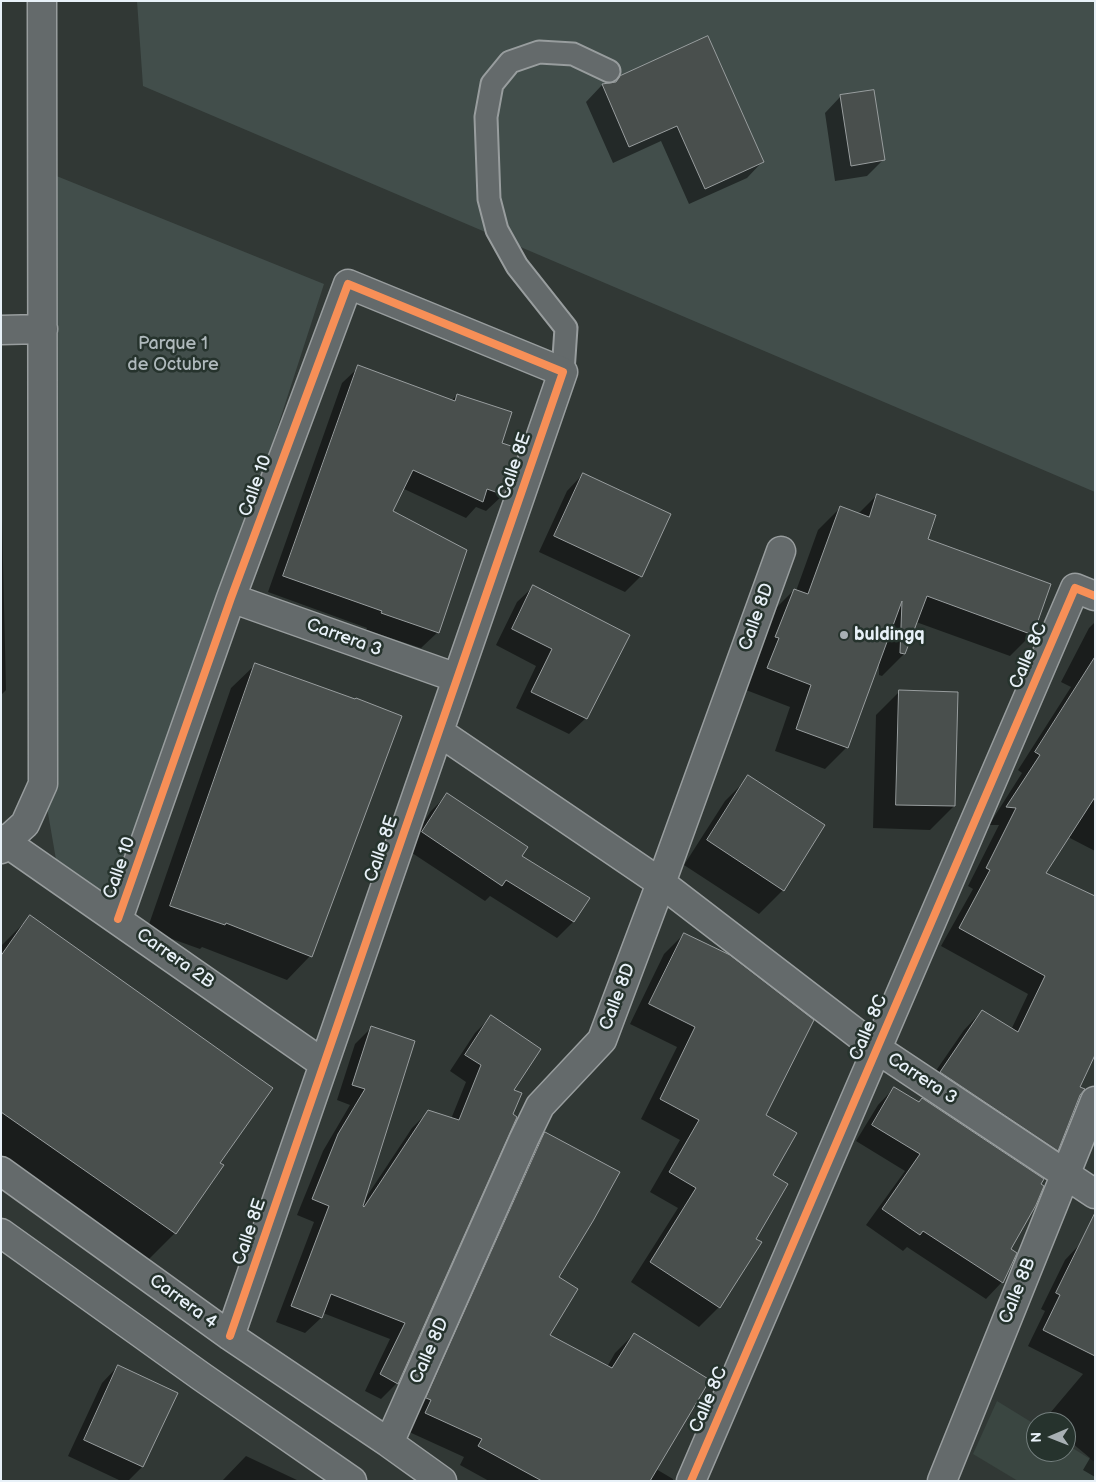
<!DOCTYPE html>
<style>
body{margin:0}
#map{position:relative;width:1096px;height:1482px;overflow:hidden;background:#313835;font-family:"Balsamiq Sans",sans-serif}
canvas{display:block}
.frame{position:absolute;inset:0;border:2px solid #e8f1f8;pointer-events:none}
.north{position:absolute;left:1026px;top:1412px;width:50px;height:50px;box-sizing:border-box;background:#26332d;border:1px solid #747f7e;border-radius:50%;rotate:269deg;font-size:14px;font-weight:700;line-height:20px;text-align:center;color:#e8f1f8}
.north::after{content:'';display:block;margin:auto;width:18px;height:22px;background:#a8b0b4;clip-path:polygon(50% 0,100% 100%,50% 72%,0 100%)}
</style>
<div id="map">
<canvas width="1096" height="1482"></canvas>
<div class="frame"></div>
<div class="north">N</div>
</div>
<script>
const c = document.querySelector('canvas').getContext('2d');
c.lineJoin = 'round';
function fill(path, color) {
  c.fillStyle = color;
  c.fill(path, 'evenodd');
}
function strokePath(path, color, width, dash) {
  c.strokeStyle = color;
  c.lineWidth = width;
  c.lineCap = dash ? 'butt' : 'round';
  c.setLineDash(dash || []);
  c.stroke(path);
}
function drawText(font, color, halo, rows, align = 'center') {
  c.font = font + ' "Balsamiq Sans",sans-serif';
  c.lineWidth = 5;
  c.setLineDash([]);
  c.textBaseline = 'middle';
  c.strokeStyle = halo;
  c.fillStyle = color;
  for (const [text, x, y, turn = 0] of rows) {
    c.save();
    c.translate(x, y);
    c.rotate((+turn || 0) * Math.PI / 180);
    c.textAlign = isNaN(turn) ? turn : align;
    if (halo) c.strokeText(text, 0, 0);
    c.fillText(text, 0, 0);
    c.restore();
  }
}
fill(new Path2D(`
 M 997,1401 L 1036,1425 L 1036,1452 L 1066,1452 L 1066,1444 L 1095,1462 L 1095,1481 L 1018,1481 L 973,1454 Z`), '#3a4641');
fill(new Path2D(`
 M 137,1 L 1095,1 L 1095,492 L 143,86 Z
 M 54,175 L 324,284 L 118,919 L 59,877 L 43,784 Z`), '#424e4b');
fill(new Path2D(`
 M 621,77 L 763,161 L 747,178 L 689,204 L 661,141 L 613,163 L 586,102 L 602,85 L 615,83 Z
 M 841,96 L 883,160 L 867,176 L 835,181 L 825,113 Z
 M 1,243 L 2,305 L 1,306 Z
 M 359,367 L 451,401 L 457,395 L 500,444 L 503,495 L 486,511 L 476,507 L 466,518 L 402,488 L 391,512 L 438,632 L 421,648 L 366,630 L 367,628 L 268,592 L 342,383 Z
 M 583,474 L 641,576 L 625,592 L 539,552 L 567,491 Z
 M 1,477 L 6,690 L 1,695 Z
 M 877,495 L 1032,634 L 1010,656 L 916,622 L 904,654 L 882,676 L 879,675 L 879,660 L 847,747 L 825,769 L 775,751 L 790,707 L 746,690 L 758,660 L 754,659 L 772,612 L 794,590 L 796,591 L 818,530 L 840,508 L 858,514 Z
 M 534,586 L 586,718 L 569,734 L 516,708 L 536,666 L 496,645 L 517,602 Z
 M 1095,622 L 1095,851 L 1068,837 L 1044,873 L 1079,1095 L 1057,1150 L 1039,1168 L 922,1091 L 964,1030 L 982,1011 L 1011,1030 L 1028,994 L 941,946 L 973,889 L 968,886 L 999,825 L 989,825 L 1022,773 L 1018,770 L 1071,687 L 1061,682 L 1089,628 Z
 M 255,665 L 310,956 L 287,980 L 202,947 L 200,949 L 147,930 L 231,688 Z
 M 900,691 L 954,806 L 930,830 L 873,828 L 876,715 Z
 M 749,777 L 783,890 L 759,914 L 684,865 L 725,801 Z
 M 447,795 L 521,856 L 573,922 L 557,938 L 490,896 L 485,901 L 406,849 L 431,811 Z
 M 31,916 L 219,1163 L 175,1233 L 145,1263 L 1,1163 L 1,946 Z
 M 684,934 L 765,1115 L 772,1175 L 755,1239 L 719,1307 L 699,1327 L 631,1282 L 678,1208 L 650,1192 L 680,1140 L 641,1119 L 677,1047 L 630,1024 L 664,954 Z
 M 491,1017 L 512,1090 L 397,1383 L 381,1399 L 365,1391 L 390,1339 L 323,1313 L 321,1318 L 305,1333 L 276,1322 L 314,1222 L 297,1215 L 323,1151 L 350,1105 L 337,1100 L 355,1044 L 371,1028 L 363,1202 L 412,1128 L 428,1112 L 451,1119 L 466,1082 L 450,1071 L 475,1033 Z
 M 894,1088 L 1009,1249 L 1002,1282 L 986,1299 L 907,1247 L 903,1251 L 866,1225 L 905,1171 L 856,1141 L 878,1105 Z
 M 545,1133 L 557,1277 L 548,1335 L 607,1367 L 615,1353 L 634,1334 L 656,1469 L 673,1479 L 673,1481 L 489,1481 L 460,1465 L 464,1457 L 407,1431 L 527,1152 Z
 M 1080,1244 L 1095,1251 L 1095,1477 L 1083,1470 L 1090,1458 L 1066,1438 L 1066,1422 L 1048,1422 L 1045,1419 L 1083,1374 L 1028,1346 L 1045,1311 L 1041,1309 L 1065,1260 Z
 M 118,1366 L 176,1393 L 142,1467 L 128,1481 L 121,1481 L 68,1456 L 102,1383 Z
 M 246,1456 L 299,1481 L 222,1481 Z`), '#0007');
const building = new Path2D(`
 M 708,36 L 764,162 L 705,189 L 677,126 L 629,147 L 602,84 L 616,82 L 620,76 Z
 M 874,90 L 885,160 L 851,166 L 840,95 Z
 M 358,365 L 455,401 L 457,394 L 512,412 L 502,443 L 520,449 L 504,495 L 487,489 L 483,502 L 413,470 L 393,511 L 467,550 L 439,633 L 381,613 L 382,611 L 283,576 Z
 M 583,473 L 671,514 L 642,577 L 554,536 Z
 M 877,494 L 936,515 L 928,539 L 1051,584 L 1033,635 L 927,596 L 905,654 L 900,653 L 902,601 L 848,748 L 796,729 L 811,685 L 767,668 L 779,638 L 775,637 L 794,589 L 808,594 L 840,506 L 869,517 Z
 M 533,585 L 630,635 L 587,719 L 531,692 L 552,649 L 512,629 Z
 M 1095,657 L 1095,797 L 1046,873 L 1095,896 L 1095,1055 L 1080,1087 L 1085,1089 L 1080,1095 L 1058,1151 L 940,1072 L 982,1010 L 1018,1032 L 1045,976 L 959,928 L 990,870 L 986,868 L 1016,808 L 1006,807 L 1040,755 L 1035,752 Z
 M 255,663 L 355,699 L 356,698 L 402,716 L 312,957 L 226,923 L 225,925 L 170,906 Z
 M 899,690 L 958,692 L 955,806 L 896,805 Z
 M 748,775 L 825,825 L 784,891 L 707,840 Z
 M 447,793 L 528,847 L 522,856 L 590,898 L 574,922 L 506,880 L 502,886 L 422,832 Z
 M 30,915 L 273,1088 L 220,1163 L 224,1165 L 176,1234 L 1,1112 L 1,956 Z
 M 684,933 L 730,955 L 814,1020 L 766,1115 L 797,1133 L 773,1175 L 788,1184 L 756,1239 L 762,1242 L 720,1308 L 650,1262 L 696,1188 L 669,1172 L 699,1120 L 660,1099 L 695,1027 L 649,1004 Z
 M 491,1015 L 541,1049 L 514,1090 L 522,1093 L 513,1114 L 517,1117 L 398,1384 L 380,1374 L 405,1323 L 331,1294 L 322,1318 L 291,1306 L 329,1206 L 312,1199 L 338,1134 L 365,1089 L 352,1085 L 371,1026 L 415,1041 L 363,1206 L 364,1207 L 428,1110 L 459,1120 L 481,1065 L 465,1055 Z
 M 894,1087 L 919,1102 L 922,1098 L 1044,1179 L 1041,1184 L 1044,1186 L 1036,1205 L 1011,1249 L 1017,1253 L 1003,1283 L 923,1231 L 920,1235 L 882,1209 L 920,1154 L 872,1125 Z
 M 545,1132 L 620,1172 L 593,1221 L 559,1277 L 578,1289 L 550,1335 L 612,1368 L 634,1333 L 710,1380 L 650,1481 L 542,1481 L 478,1446 L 482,1439 L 425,1413 L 431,1400 L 426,1398 Z
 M 1095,1213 L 1095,1356 L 1043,1330 L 1060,1295 L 1056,1293 Z
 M 118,1365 L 178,1393 L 143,1467 L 84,1440 Z`);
fill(building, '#494f4d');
strokePath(building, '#989d9e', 1);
const service = new Path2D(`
 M 563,372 L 566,328 L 517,266 L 497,230 L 489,199 L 486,117 L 492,84 L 510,62 L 539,52 L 573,54 L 609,71`);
const minor = new Path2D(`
 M 1,330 L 43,329
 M 231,598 L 457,678
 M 439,732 L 661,883 L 877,1049 L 1095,1194
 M 1,839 L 324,1064
 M 1,849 L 5,842 L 25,824 L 43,784 L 42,1
 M 118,919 L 231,598 L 348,284 L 563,372 L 230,1336
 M 1,1171 L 230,1336 L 389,1443 L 442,1481
 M 1,1233 L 202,1377 L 352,1481
 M 389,1443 L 524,1139 L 540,1106 L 602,1040 L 661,883 L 781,551
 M 691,1481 L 1075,588 L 1095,596
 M 942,1481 L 1095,1101`);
strokePath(service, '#989d9e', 25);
strokePath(minor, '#989d9e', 31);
strokePath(service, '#646a6b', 21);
strokePath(minor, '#646a6b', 28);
strokePath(new Path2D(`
 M 118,919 L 231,598 L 348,284 L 563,372 L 230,1336
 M 691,1481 L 1075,588 L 1095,596`), '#f78f57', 8);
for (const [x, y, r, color] of [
 [844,635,5,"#a8b0b4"]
]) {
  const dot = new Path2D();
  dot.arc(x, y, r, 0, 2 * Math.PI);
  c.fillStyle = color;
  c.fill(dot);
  strokePath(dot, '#26332d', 2);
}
drawText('18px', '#afb9bc', '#26332d', [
 ["Parque 1",173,344],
 ["de Octubre",173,365]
]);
drawText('18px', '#e8f1f8', '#26332d', [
 ["Calle 8E",515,466,-71],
 ["Calle 10",256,486,-70],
 ["Calle 8D",757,617,-70],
 ["Carrera 3",344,638,20],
 ["Calle 8C",1029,656,-67],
 ["Calle 8E",382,849,-71],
 ["Calle 10",120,868,-71],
 ["Carrera 2B",175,959,35],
 ["Calle 8D",618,997,-69],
 ["Calle 8C",869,1028,-67],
 ["Carrera 3",922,1079,33],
 ["Calle 8E",250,1232,-71],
 ["Calle 8B",1018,1291,-68],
 ["Carrera 4",183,1302,36],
 ["Calle 8D",430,1351,-66],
 ["Calle 8C",709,1400,-67]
]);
drawText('bold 18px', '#e8f1f8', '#26332d', [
 ["buldingq",854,635]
], 'left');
</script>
